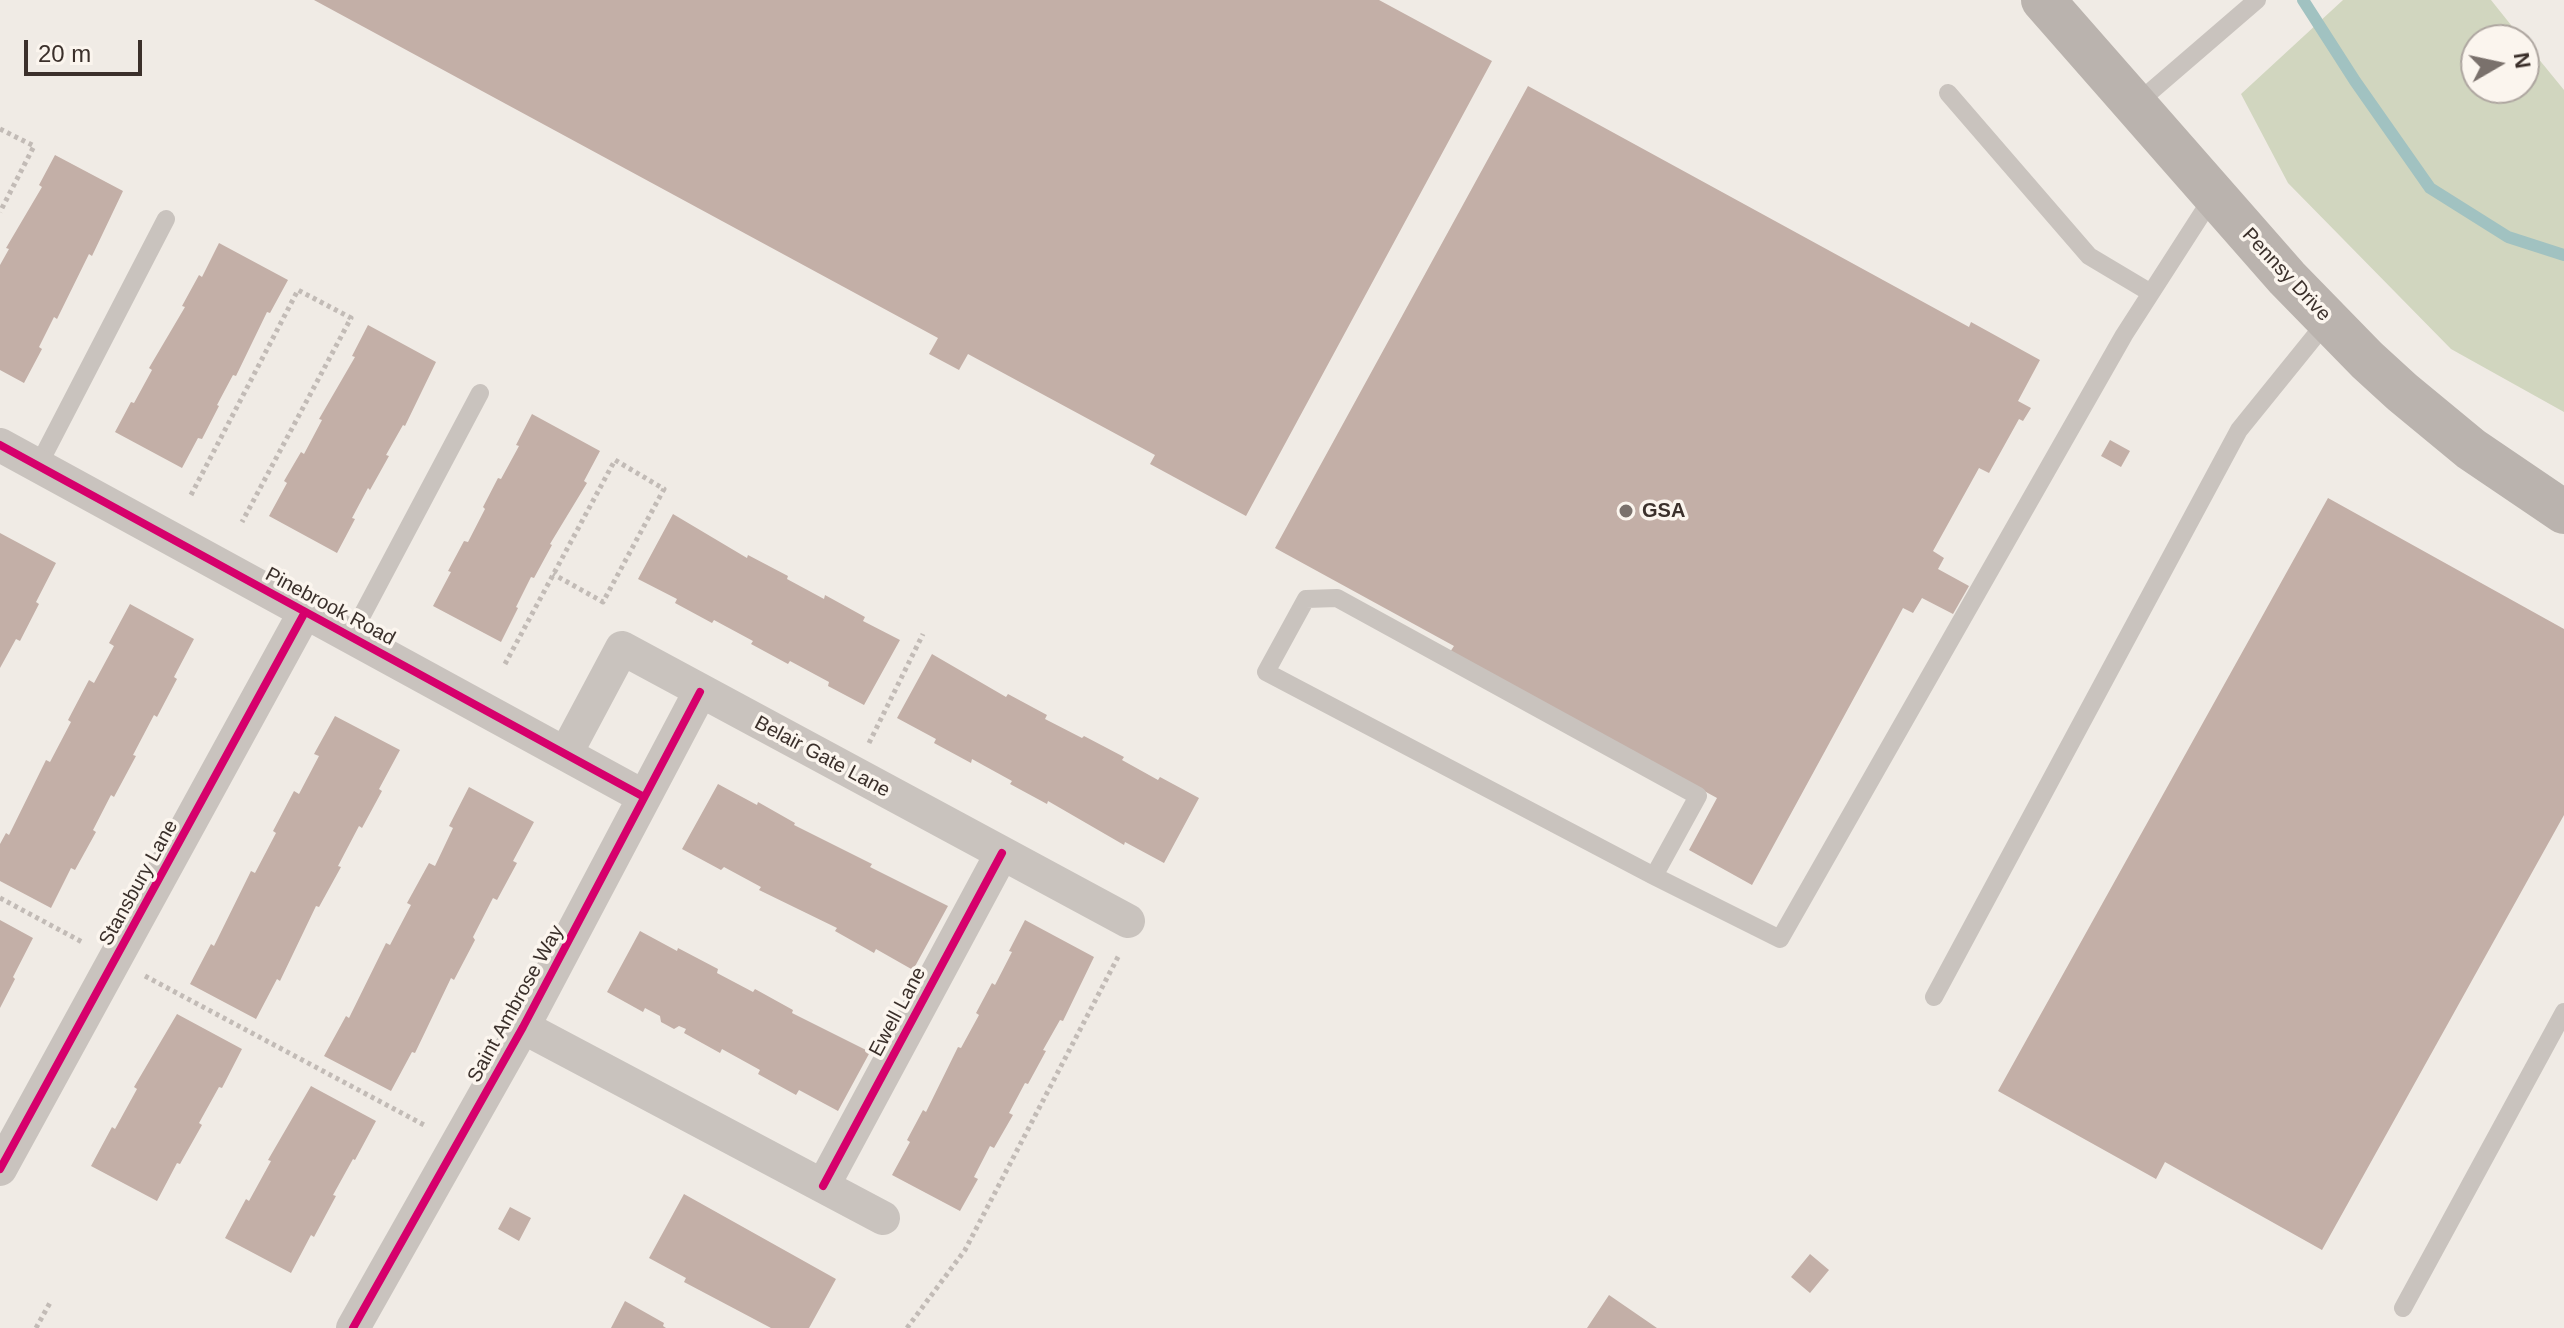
<!DOCTYPE html>
<style>
body{margin:0}
#map{position:relative;width:2564px;height:1328px;overflow:hidden;background:#f0ebe5;font-family:Helvetica,sans-serif}
canvas{display:block}
.north{position:absolute;left:2460px;top:24px;width:80px;height:80px;box-sizing:border-box;background:#fbf5ee;border:2px solid #aea6a0;border-radius:50%;rotate:81deg;font-size:22px;font-weight:700;line-height:32px;text-align:center;color:#3b302b}
.north::after{content:'';display:block;margin:auto;width:28px;height:36px;background:#7a716c;clip-path:polygon(50% 0,100% 100%,50% 72%,0 100%)}
.scale{position:absolute;left:24px;top:40px;width:118px;height:36px;box-sizing:border-box;border:4px solid #3b302b;border-top:0;padding-left:10px;font-size:24px;line-height:28px;white-space:nowrap;color:#3b302b;-webkit-text-stroke:6px #fbf5ee;paint-order:stroke}
</style>
<div id="map">
<canvas width="2564" height="1328"></canvas>
<div class="north">N</div>
<div class="scale">20 m</div>
</div>
<script>
const c = document.querySelector('canvas').getContext('2d');
c.lineJoin = 'round';
function fill(path, color) {
  c.fillStyle = color;
  c.fill(path, 'evenodd');
}
function strokePath(path, color, width, dash) {
  c.strokeStyle = color;
  c.lineWidth = width;
  c.lineCap = dash ? 'butt' : 'round';
  c.setLineDash(dash || []);
  c.stroke(path);
}
function drawText(font, color, halo, rows, align = 'center') {
  c.font = font + ' Helvetica,sans-serif';
  c.lineWidth = 7;
  c.setLineDash([]);
  c.textBaseline = 'middle';
  c.strokeStyle = halo;
  c.fillStyle = color;
  for (const [text, x, y, turn = 0] of rows) {
    c.save();
    c.translate(x, y);
    c.rotate((+turn || 0) * Math.PI / 180);
    c.textAlign = isNaN(turn) ? turn : align;
    if (halo) c.strokeText(text, 0, 0);
    c.fillText(text, 0, 0);
    c.restore();
  }
}
fill(new Path2D(`
 M 2343,0 L 2491,0 L 2523,40 L 2476,40 L 2476,88 L 2524,88 L 2524,41 L 2564,90 L 2564,412 L 2451,349 L 2288,183 L 2241,94 Z`), '#d1d6bf');
strokePath(new Path2D(`
 M 2303,0 L 2355,81 L 2430,188 L 2508,237 L 2564,255`), '#a1c2c1', 12);
fill(new Path2D(`
 M 314,0 L 1379,0 L 1492,61 L 1246,516 L 1150,464 L 1155,455 L 968,354 L 959,370 L 929,354 L 938,338 Z
 M 1528,86 L 1969,327 L 1971,322 L 2040,360 L 2018,401 L 2031,408 L 2023,421 L 2019,419 L 1989,473 L 1979,468 L 1933,551 L 1944,558 L 1938,569 L 1969,586 L 1953,614 L 1922,598 L 1913,613 L 1903,608 L 1752,885 L 1689,850 L 1717,798 L 1450,652 L 1454,646 L 1275,548 Z
 M 55,155 L 123,191 L 92,256 L 89,254 L 57,319 L 54,317 L 39,347 L 42,349 L 24,383 L 0,370 L 0,265 L 9,249 L 6,248 L 42,187 L 39,185 Z
 M 219,243 L 288,280 L 270,313 L 267,312 L 236,376 L 233,375 L 217,405 L 219,406 L 202,439 L 198,438 L 182,468 L 115,432 L 131,402 L 134,403 L 152,370 L 149,368 L 185,307 L 182,306 L 199,275 L 202,277 Z
 M 368,325 L 436,362 L 405,426 L 403,425 L 386,455 L 389,456 L 370,490 L 368,488 L 352,518 L 355,519 L 337,553 L 269,516 L 287,483 L 284,481 L 301,452 L 304,454 L 322,420 L 319,419 L 355,357 L 352,356 Z
 M 532,414 L 600,451 L 584,481 L 587,483 L 550,544 L 552,545 L 534,578 L 531,577 L 516,607 L 518,608 L 501,642 L 433,606 L 451,572 L 448,571 L 464,541 L 468,542 L 485,509 L 483,507 L 498,478 L 501,479 L 519,446 L 516,445 Z
 M 2110,440 L 2130,451 L 2121,467 L 2101,456 Z
 M 2328,498 L 2564,629 L 2564,815 L 2322,1250 L 2165,1162 L 2156,1179 L 1998,1091 Z
 M 673,514 L 747,558 L 748,555 L 788,576 L 787,579 L 824,599 L 825,595 L 865,617 L 863,621 L 900,640 L 864,705 L 828,686 L 829,682 L 790,661 L 788,664 L 751,644 L 753,641 L 714,620 L 712,623 L 675,603 L 677,599 L 638,579 Z
 M 0,533 L 56,563 L 36,602 L 39,604 L 20,641 L 16,639 L 0,668 Z
 M 130,604 L 194,639 L 174,677 L 177,679 L 157,717 L 154,715 L 133,755 L 136,756 L 114,797 L 111,795 L 93,830 L 96,832 L 75,870 L 71,868 L 51,908 L 0,881 L 0,844 L 6,833 L 9,835 L 46,760 L 50,762 L 71,722 L 68,720 L 89,680 L 94,683 L 114,646 L 109,643 Z
 M 932,654 L 1006,697 L 1008,694 L 1047,715 L 1045,719 L 1082,738 L 1084,736 L 1124,757 L 1122,760 L 1158,780 L 1160,777 L 1199,798 L 1164,863 L 1125,842 L 1124,845 L 1048,801 L 1047,804 L 1010,784 L 1012,781 L 972,759 L 971,763 L 934,743 L 936,739 L 897,718 Z
 M 335,716 L 400,750 L 379,789 L 382,791 L 362,828 L 359,826 L 338,866 L 341,867 L 319,907 L 316,906 L 280,981 L 277,979 L 256,1019 L 190,984 L 211,944 L 214,946 L 251,871 L 255,873 L 276,833 L 273,831 L 294,791 L 299,794 L 319,756 L 314,754 Z
 M 718,784 L 757,805 L 758,802 L 795,823 L 794,825 L 872,864 L 870,867 L 948,906 L 913,970 L 876,949 L 874,953 L 835,931 L 837,928 L 759,890 L 761,887 L 724,867 L 721,870 L 682,849 Z
 M 469,787 L 534,822 L 513,861 L 517,863 L 497,900 L 493,898 L 473,937 L 475,940 L 454,980 L 451,978 L 415,1053 L 412,1052 L 391,1091 L 324,1056 L 346,1016 L 349,1018 L 386,943 L 390,945 L 411,905 L 407,903 L 429,863 L 435,866 L 453,828 L 449,826 Z
 M 0,920 L 33,938 L 13,977 L 15,979 L 0,1008 Z
 M 1025,920 L 1094,957 L 1063,1021 L 1060,1020 L 1043,1050 L 1046,1051 L 1028,1084 L 1025,1083 L 1009,1113 L 1013,1115 L 994,1148 L 990,1146 L 974,1177 L 978,1179 L 960,1211 L 892,1175 L 910,1142 L 907,1140 L 923,1110 L 926,1112 L 958,1047 L 961,1048 L 979,1015 L 976,1013 L 992,983 L 995,985 L 1012,952 L 1009,951 Z
 M 640,931 L 677,951 L 678,948 L 718,969 L 717,973 L 753,992 L 755,989 L 793,1010 L 792,1013 L 870,1052 L 838,1111 L 799,1090 L 796,1095 L 758,1074 L 760,1070 L 722,1049 L 720,1053 L 684,1033 L 686,1029 L 679,1026 L 674,1029 L 661,1022 L 660,1016 L 645,1008 L 643,1012 L 607,992 Z
 M 177,1014 L 242,1049 L 222,1088 L 219,1087 L 199,1123 L 202,1125 L 180,1164 L 177,1163 L 157,1201 L 91,1166 L 112,1127 L 115,1129 L 137,1089 L 134,1087 Z
 M 311,1086 L 376,1121 L 355,1160 L 353,1159 L 333,1195 L 336,1196 L 314,1237 L 311,1235 L 291,1273 L 225,1238 L 246,1199 L 249,1201 L 271,1161 L 268,1160 Z
 M 684,1194 L 836,1279 L 809,1328 L 771,1328 L 684,1282 L 686,1278 L 649,1258 Z
 M 510,1207 L 531,1218 L 519,1241 L 498,1229 Z
 M 1810,1254 L 1829,1270 L 1810,1293 L 1791,1277 Z
 M 1609,1295 L 1657,1328 L 1587,1328 Z
 M 625,1301 L 664,1323 L 663,1326 L 666,1328 L 611,1328 Z`), '#c3afa7');
strokePath(new Path2D(`
 M 0,129 L 34,146 L 0,212
 M 191,495 L 298,290 L 351,318 L 242,522
 M 505,664 L 615,460 L 664,489 L 603,602 L 553,574
 M 869,743 L 923,634
 M 0,898 L 84,943
 M 145,976 L 426,1126
 M 36,1328 L 51,1301
 M 907,1328 L 965,1250 L 1119,955`), '#c2bbb6', 5, [4, 4]);
strokePath(new Path2D(`
 M 1948,93 L 2089,256 L 2151,293
 M 2135,105 L 2257,0
 M 38,466 L 166,219
 M 351,636 L 480,393
 M 1654,876 L 1698,796 L 1337,598 L 1306,599 L 1266,672 L 1654,876 L 1780,939 L 2124,335 L 2214,195
 M 1934,997 L 2239,430 L 2328,320
 M 2403,1308 L 2564,1012`), '#c9c3be', 18);
strokePath(new Path2D(`
 M 0,445 L 644,797
 M 566,753 L 622,648 L 1128,921
 M 523,1027 L 883,1218
 M 0,1169 L 305,612
 M 823,1186 L 1002,853
 M 353,1328 L 523,1027 L 700,692`), '#c9c3be', 34);
strokePath(new Path2D(`
 M 2043,0 L 2287,278 L 2367,360 L 2402,392 L 2471,449 L 2564,512`), '#bab3ae', 44);
strokePath(new Path2D(`
 M 0,445 L 644,797
 M 0,1169 L 305,612
 M 823,1186 L 1002,853
 M 353,1328 L 523,1027 L 700,692`), '#d6006c', 8);
for (const [x, y, r, color] of [
 [1626,511,8,"#7a716c"]
]) {
  const dot = new Path2D();
  dot.arc(x, y, r, 0, 2 * Math.PI);
  c.fillStyle = color;
  c.fill(dot);
  strokePath(dot, '#fbf5ee', 3);
}
drawText('20px', '#3b302b', '#fbf5ee', [
 ["Pennsy Drive",2286,275,47],
 ["Pinebrook Road",330,607,28],
 ["Belair Gate Lane",822,757,28],
 ["Stansbury Lane",139,883,-61],
 ["Saint Ambrose Way",516,1004,-61],
 ["Ewell Lane",898,1012,-62]
]);
drawText('bold 20px', '#3b302b', '#fbf5ee', [
 ["GSA",1642,511]
], 'left');
</script>
